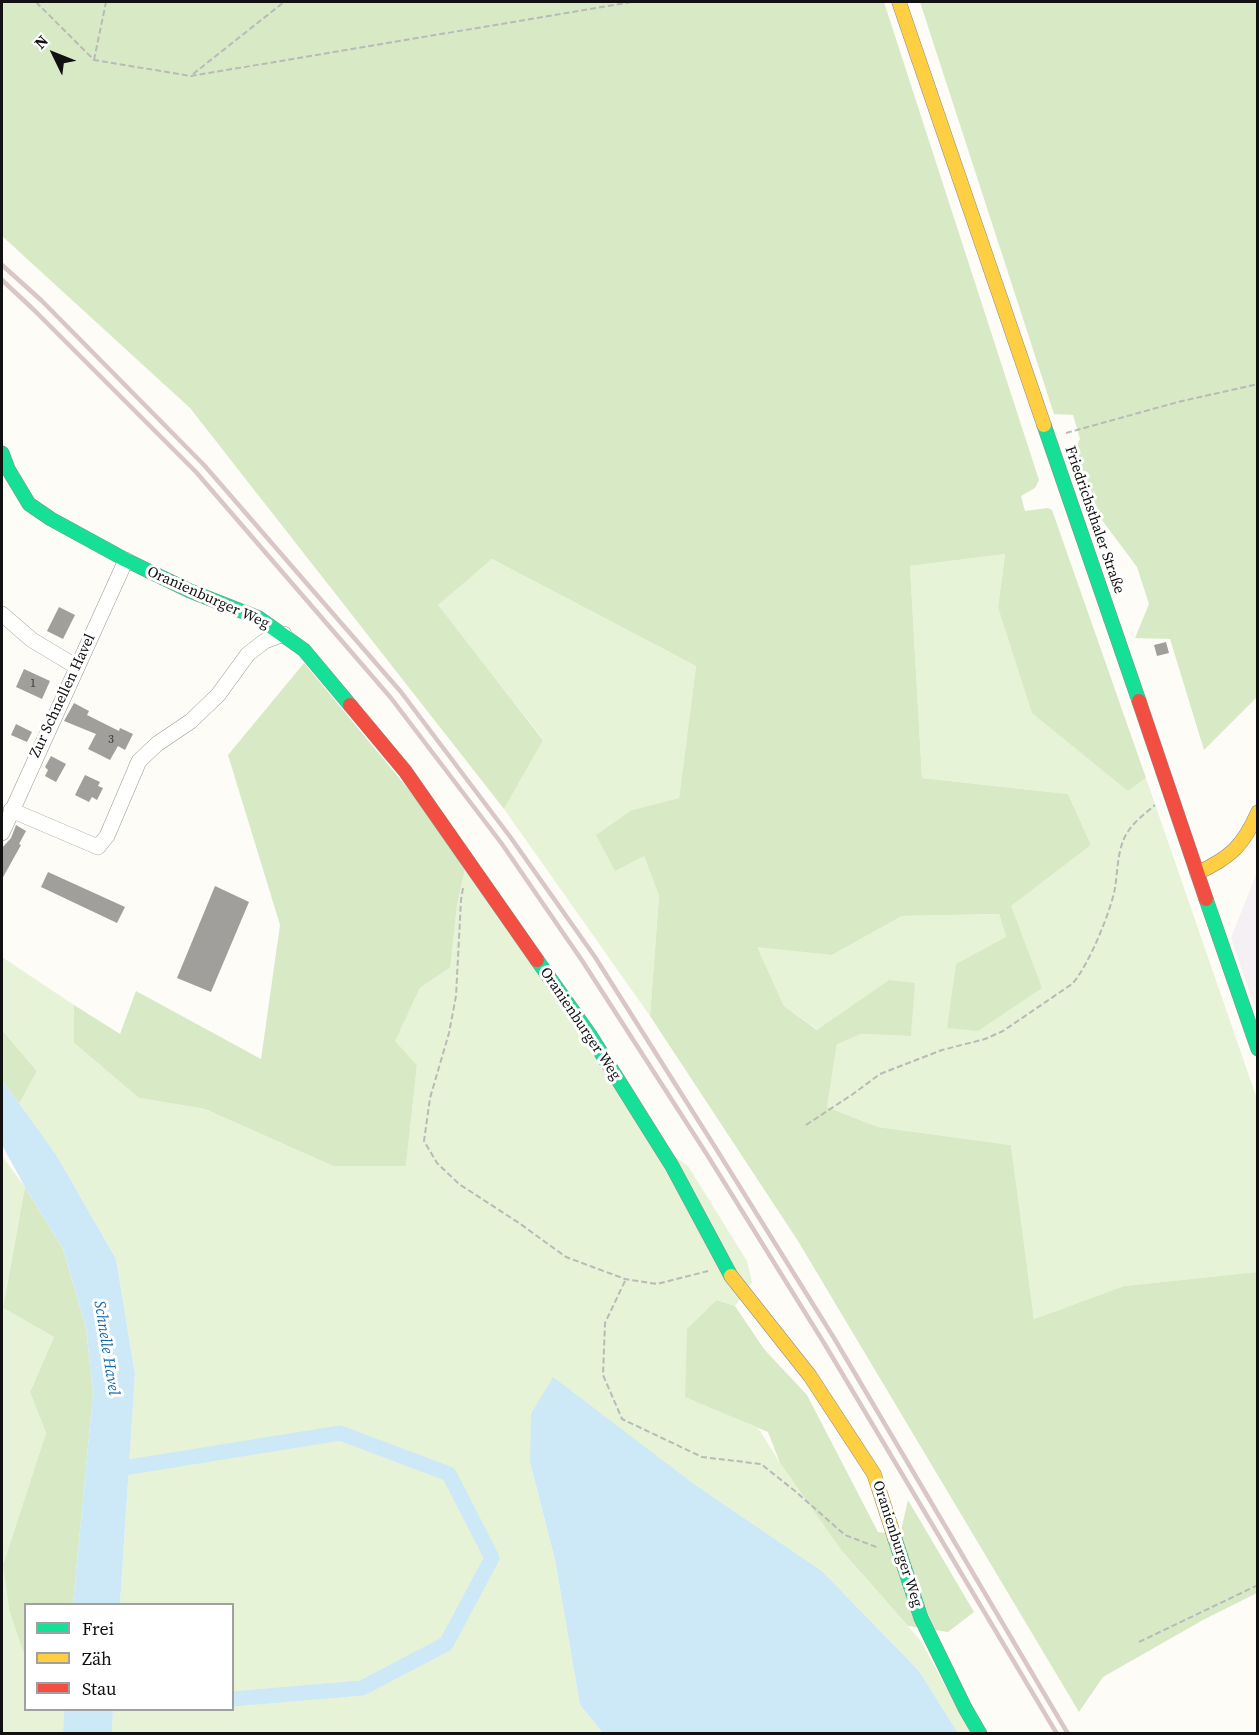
<!DOCTYPE html>
<meta charset="utf-8">
<style>
body{margin:0}
#map{position:relative;width:1259px;height:1735px;overflow:hidden;background:#fdfcf7;font-family:"Source Serif 4",serif}
canvas{display:block}
.frame{position:absolute;inset:0;border:3px solid #111;pointer-events:none}
.legend{position:absolute;left:24px;top:1603px;width:210px;height:108px;box-sizing:border-box;background:#fff;border:2px solid #a0a0a0;margin:0;padding:8px 10px;list-style:none;font-size:18px;color:#111}
.legend li{display:flex;align-items:center;gap:12px;height:30px}
.legend b{width:30px;border:2px solid #a0a0a0}
.north{position:absolute;left:24px;top:24px;width:60px;height:60px;-webkit-text-stroke:4px #fff;paint-order:stroke;rotate:313deg;font-size:16px;font-weight:700;line-height:24px;text-align:center;color:#111}
.north::after{content:'';display:block;margin:auto;width:21px;height:27px;background:#111;clip-path:polygon(50% 0,100% 100%,50% 72%,0 100%)}
</style>
<div id="map">
<canvas width="1259" height="1735"></canvas>
<div class="frame"></div>
<ul class="legend">
<li><b style="height:8px;background:#16e098"></b>Frei</li>
<li><b style="height:8px;background:#ffcf43"></b>Zäh</li>
<li><b style="height:8px;background:#f24e42"></b>Stau</li>
</ul>
<div class="north">N</div>
</div>
<script>
const c = document.querySelector('canvas').getContext('2d');
c.lineJoin = 'round';
function fill(path, color) {
  c.fillStyle = color;
  c.fill(path, 'evenodd');
}
function strokePath(path, color, width, dash) {
  c.strokeStyle = color;
  c.lineWidth = width;
  c.lineCap = dash ? 'butt' : 'round';
  c.setLineDash(dash || []);
  c.stroke(path);
}
function drawText(font, color, halo, rows, align = 'center') {
  c.font = font + ' "Source Serif 4",serif';
  c.lineWidth = 6;
  c.setLineDash([]);
  c.textBaseline = 'middle';
  c.strokeStyle = halo;
  c.fillStyle = color;
  for (const [text, x, y, turn = 0] of rows) {
    c.save();
    c.translate(x, y);
    c.rotate((+turn || 0) * Math.PI / 180);
    c.textAlign = isNaN(turn) ? turn : align;
    if (halo) c.strokeText(text, 0, 0);
    c.fillText(text, 0, 0);
    c.restore();
  }
}
fill(new Path2D(`
 M 1257,872 L 1257,1014 L 1231,938 Z`), '#f5f0f3');
fill(new Path2D(`
 M 1005,554 L 998,607 L 1128,791 L 1146,778 L 1257,1099 L 1257,1272 L 1124,1286 L 1034,1319 L 1011,1145 L 878,1127 L 827,1107 L 837,1043 L 861,1034 L 911,1036 L 889,981 L 818,1030 L 784,1006 L 756,946 L 832,955 L 902,916 L 999,914 L 1006,937 L 1032,993 L 1041,988 L 1010,906 L 1091,845 L 1068,794 L 922,778 L 910,566 Z
 M 492,559 L 696,666 L 679,798 L 632,810 L 644,856 L 659,896 L 650,1016 L 504,809 L 543,739 L 437,605 Z
 M 467,860 L 647,1136 L 688,1166 L 747,1261 L 752,1282 L 735,1306 L 717,1300 L 685,1396 L 758,1428 L 780,1463 L 841,1550 L 921,1641 L 971,1733 L 958,1733 L 919,1671 L 822,1571 L 691,1482 L 530,1462 L 555,1560 L 580,1705 L 603,1733 L 112,1733 L 113,1710 L 232,1710 L 232,1604 L 120,1604 L 135,1374 L 116,1259 L 57,1156 L 19,1104 L 37,1071 L 2,1030 L 2,957 L 74,1005 L 74,1043 L 139,1098 L 205,1109 L 333,1166 L 406,1166 L 417,1065 L 394,1041 L 420,988 L 449,969 L 457,907 Z
 M 2,1156 L 25,1187 L 3,1308 L 54,1337 L 30,1392 L 46,1433 L 3,1565 L 9,1610 L 23,1650 L 25,1653 L 26,1710 L 64,1710 L 63,1733 L 2,1733 Z`), '#e7f3d7');
fill(new Path2D(`
 M 2,2 L 884,2 L 1039,480 L 1035,488 L 1021,496 L 1025,511 L 1048,508 L 1052,510 L 1146,778 L 1128,791 L 1032,713 L 998,607 L 1005,554 L 910,566 L 922,778 L 1068,794 L 1091,845 L 1011,906 L 1042,988 L 978,1031 L 947,1028 L 956,964 L 1006,937 L 999,914 L 902,916 L 832,955 L 757,947 L 784,1006 L 817,1030 L 889,980 L 915,983 L 911,1036 L 861,1034 L 837,1044 L 827,1107 L 878,1127 L 1011,1145 L 1034,1319 L 1124,1286 L 1257,1272 L 1257,1593 L 1203,1620 L 1103,1677 L 1079,1712 L 798,1241 L 650,1016 L 659,896 L 644,856 L 615,871 L 596,835 L 632,810 L 679,798 L 696,666 L 492,559 L 438,605 L 543,740 L 504,809 L 190,408 L 2,236 Z
 M 920,2 L 1257,2 L 1257,697 L 1204,750 L 1170,639 L 1135,638 L 1149,604 L 1137,567 L 1102,520 L 1086,481 L 1076,448 L 1080,439 L 1073,415 L 1054,414 Z
 M 304,663 L 467,860 L 457,906 L 450,968 L 420,988 L 395,1041 L 417,1065 L 406,1166 L 333,1166 L 205,1109 L 139,1098 L 74,1043 L 74,1005 L 120,1034 L 136,991 L 261,1059 L 280,925 L 228,755 Z
 M 2,1030 L 37,1071 L 19,1104 L 2,1080 Z
 M 25,1187 L 63,1249 L 86,1328 L 93,1394 L 73,1604 L 26,1604 L 25,1653 L 23,1651 L 9,1610 L 3,1565 L 46,1433 L 30,1392 L 54,1337 L 3,1308 Z
 M 717,1300 L 735,1306 L 764,1349 L 807,1395 L 878,1532 L 900,1535 L 908,1500 L 974,1612 L 948,1632 L 908,1626 L 841,1550 L 780,1463 L 768,1432 L 685,1397 L 687,1329 Z`), '#d8eac5');
fill(new Path2D(`
 M 2,1080 L 57,1156 L 116,1259 L 135,1374 L 120,1604 L 73,1604 L 93,1394 L 86,1328 L 63,1249 L 25,1187 L 2,1145 Z
 M 553,1377 L 691,1482 L 822,1571 L 919,1671 L 958,1733 L 603,1733 L 580,1705 L 555,1560 L 530,1462 L 531,1414 Z
 M 64,1710 L 113,1710 L 112,1733 L 63,1733 Z`), '#cde8f7');
strokePath(new Path2D(`
 M 111,1470 L 340,1433 L 449,1474 L 492,1558 L 446,1644 L 362,1688 L 232,1699`), '#cde8f7', 15);
fill(new Path2D(`
 M 59,607 L 75,615 L 63,639 L 47,631 Z
 M 1166,642 L 1169,653 L 1157,656 L 1154,645 Z
 M 24,669 L 50,681 L 42,699 L 16,687 Z
 M 74,703 L 89,711 L 87,715 L 119,731 L 120,728 L 133,734 L 125,750 L 118,746 L 110,760 L 88,749 L 96,734 L 64,721 Z
 M 16,724 L 32,732 L 27,742 L 11,735 Z
 M 51,756 L 66,764 L 56,782 L 45,776 L 48,770 L 45,767 Z
 M 85,775 L 100,782 L 98,786 L 103,788 L 97,800 L 92,797 L 89,802 L 75,795 Z
 M 16,825 L 26,831 L 19,844 L 21,845 L 2,879 L 2,848 L 11,838 Z
 M 48,872 L 125,907 L 117,923 L 41,887 Z
 M 215,886 L 249,902 L 211,992 L 177,978 Z`), '#a19f9c');
const street = new Path2D(`
 M 2,614 L 32,640 L 77,667
 M 11,810 L 98,847 L 107,836 L 139,761 L 157,744 L 191,721 L 218,695 L 248,654 L 265,641 L 284,634
 M 2,833 L 126,560`);
const fast = new Path2D(`
 M 1044,425 L 1139,701
 M 2,453 L 8,469 L 29,504 L 51,519 L 126,560 L 190,591 L 259,618 L 304,650 L 350,705
 M 1206,899 L 1258,1049
 M 537,960 L 590,1035 L 672,1166 L 731,1276
 M 895,1539 L 921,1618 L 965,1708 L 980,1734`);
const slow = new Path2D(`
 M 899,2 L 1044,425
 M 1197,873 C 1230,858 1243,846 1258,812
 M 731,1276 L 810,1376 L 874,1474 L 895,1539`);
const jam = new Path2D(`
 M 1139,701 L 1206,899
 M 350,705 L 405,771 L 537,960`);
strokePath(street, '#979795', 16);
strokePath(fast, '#8e8d8b', 15);
strokePath(slow, '#8e8d8b', 15);
strokePath(jam, '#8e8d8b', 15);
strokePath(new Path2D(`
 M 36,2 L 94,60 L 191,76 L 632,2
 M 94,60 L 106,2
 M 193,74 L 284,2
 M 1066,433 L 1178,402 L 1258,384
 M 463,888 L 461,900 L 456,996 L 449,1033 L 430,1098 L 424,1141 L 437,1163 L 459,1184 L 519,1223 L 566,1257 L 625,1279 L 657,1284 L 708,1271
 M 806,1125 L 853,1094 L 880,1074 L 942,1050 L 985,1039 L 1003,1031 L 1072,984 C 1088,967 1111,911 1115,888 C 1118,870 1117,846 1129,830 C 1135,821 1147,812 1155,805
 M 625,1281 L 605,1323 L 603,1375 L 622,1419 L 702,1457 L 761,1464 L 795,1491 L 845,1535 L 879,1548
 M 1139,1642 L 1258,1585`), '#b9b9b8', 2, [6, 3]);
strokePath(street, '#fffffe', 15);
strokePath(fast, '#16e098', 14);
strokePath(slow, '#ffcf43', 14);
strokePath(jam, '#f24e42', 14);
strokePath(new Path2D(`
 M 2,265 L 42,301 L 204,465 L 401,692 L 511,838 L 595,957 L 715,1147 L 834,1338 L 1068,1734
 M 2,280 L 34,310 L 196,472 L 391,698 L 502,844 L 583,962 L 706,1153 L 824,1343 L 1057,1734`), '#d9c6c7', 4.5);
drawText('12px', '#353434', null, [
 ["1",33,684],
 ["3",111,740]
]);
drawText('15px', '#111', '#fff', [
 ["Friedrichsthaler Straße",1094,520,71],
 ["Oranienburger Weg",208,598,24],
 ["Zur Schnellen Havel",63,696,-65],
 ["Oranienburger Weg",580,1024,56],
 ["Oranienburger Weg",897,1544,72]
]);
drawText('italic 16px', '#1768a6', '#fff', [
 ["Schnelle Havel",106,1348,81]
]);
</script>
